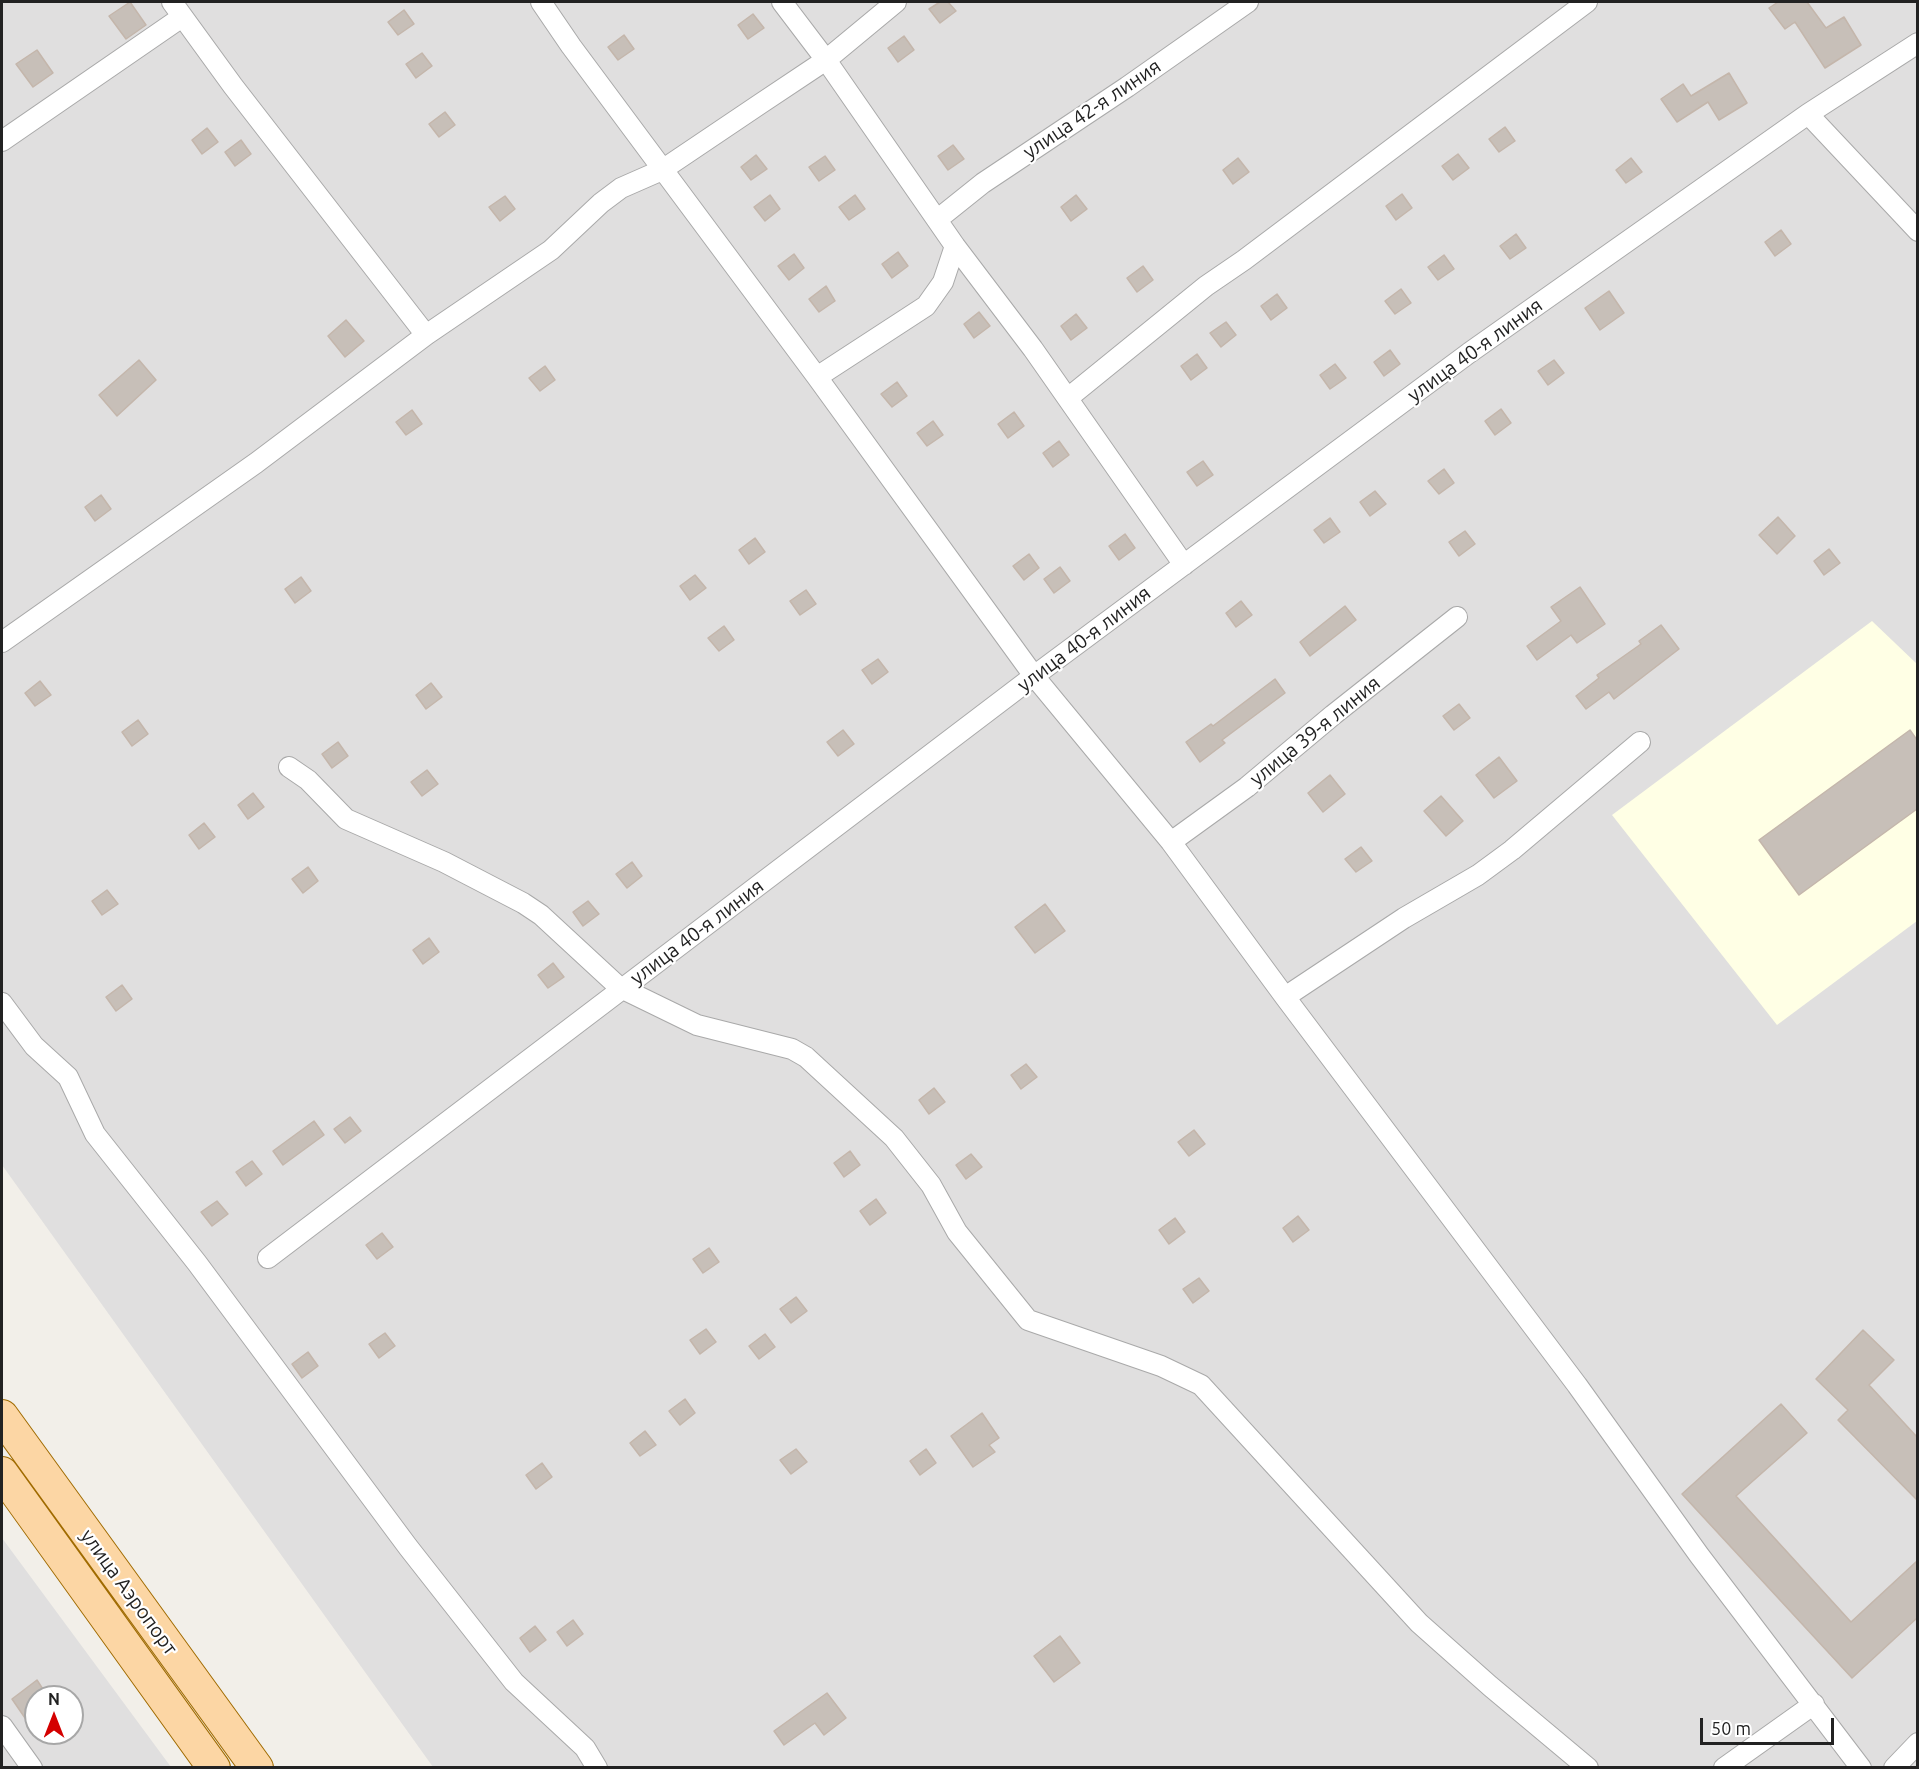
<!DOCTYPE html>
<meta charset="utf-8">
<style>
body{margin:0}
#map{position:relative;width:1919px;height:1769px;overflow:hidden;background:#f2efe9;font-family:Ubuntu,sans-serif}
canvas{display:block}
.frame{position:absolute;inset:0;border:3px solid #222;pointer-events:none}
.north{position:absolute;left:24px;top:1685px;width:60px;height:60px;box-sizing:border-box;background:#fff;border:2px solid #a7a7a7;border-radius:50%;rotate:0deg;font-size:16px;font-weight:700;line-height:24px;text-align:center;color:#222}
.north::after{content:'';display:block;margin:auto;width:21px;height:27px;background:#d40000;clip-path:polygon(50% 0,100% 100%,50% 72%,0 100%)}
.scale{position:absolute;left:1700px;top:1718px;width:134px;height:27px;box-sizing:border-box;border:3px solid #222;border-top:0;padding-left:8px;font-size:18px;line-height:21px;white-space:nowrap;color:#222;-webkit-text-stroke:4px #fff;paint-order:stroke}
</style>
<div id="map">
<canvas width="1919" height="1769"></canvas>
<div class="frame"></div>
<div class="north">N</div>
<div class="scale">50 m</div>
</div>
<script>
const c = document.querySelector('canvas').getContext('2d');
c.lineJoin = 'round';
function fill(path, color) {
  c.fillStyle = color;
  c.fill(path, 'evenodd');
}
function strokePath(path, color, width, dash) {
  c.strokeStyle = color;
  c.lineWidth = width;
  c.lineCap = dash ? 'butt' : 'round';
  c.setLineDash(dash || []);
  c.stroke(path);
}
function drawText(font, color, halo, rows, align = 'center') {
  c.font = font + ' Ubuntu,sans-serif';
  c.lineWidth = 4.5;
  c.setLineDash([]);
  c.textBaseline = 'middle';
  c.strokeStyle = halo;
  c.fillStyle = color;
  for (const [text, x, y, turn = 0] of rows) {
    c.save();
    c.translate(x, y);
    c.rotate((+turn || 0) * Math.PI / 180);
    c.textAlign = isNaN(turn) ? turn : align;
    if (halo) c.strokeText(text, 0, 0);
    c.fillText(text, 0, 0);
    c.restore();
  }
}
fill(new Path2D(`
 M 2,2 L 1917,2 L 1917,1767 L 433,1767 L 2,1165 Z
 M 2,1538 L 171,1767 L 2,1767 ZM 36,1697 L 72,1697 L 72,1733 L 36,1733 Z`), '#e0dfdf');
fill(new Path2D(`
 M 1872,621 L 1917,664 L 1917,921 L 1777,1025 L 1612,815 Z`), '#ffffe5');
const building = new Path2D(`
 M 130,2 L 146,25 L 126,39 L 109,16 Z
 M 940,2 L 948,2 L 956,11 L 940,23 L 929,9 Z
 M 1778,2 L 1807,2 L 1826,28 L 1844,17 L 1861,45 L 1825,68 L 1795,22 L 1785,29 L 1769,8 Z
 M 404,10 L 414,24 L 398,35 L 388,22 Z
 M 753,14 L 764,28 L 748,39 L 738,25 Z
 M 624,35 L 634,49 L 618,60 L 608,47 Z
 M 904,36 L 914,50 L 898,62 L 888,48 Z
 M 37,50 L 53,73 L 33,87 L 16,64 Z
 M 422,53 L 432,66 L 416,78 L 406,64 Z
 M 1729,73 L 1747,103 L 1719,120 L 1708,102 L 1677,122 L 1661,99 L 1683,84 L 1691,96 Z
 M 445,112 L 455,125 L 439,137 L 429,124 Z
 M 1505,127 L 1515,141 L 1499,152 L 1489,139 Z
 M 207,128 L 218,142 L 202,154 L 192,140 Z
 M 241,140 L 251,154 L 235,166 L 225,152 Z
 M 953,145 L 964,159 L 948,170 L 938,156 Z
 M 1458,154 L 1469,168 L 1453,180 L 1442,166 Z
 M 756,155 L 767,169 L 751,180 L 741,167 Z
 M 825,156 L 835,170 L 819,181 L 809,167 Z
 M 1238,158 L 1249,172 L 1233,184 L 1223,170 Z
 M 1631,158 L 1642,172 L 1626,183 L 1616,170 Z
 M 1402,194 L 1412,208 L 1396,220 L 1386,206 Z
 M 770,195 L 780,209 L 765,221 L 754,207 Z
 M 855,195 L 865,209 L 849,220 L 839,207 Z
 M 1076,195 L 1087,209 L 1071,221 L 1061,207 Z
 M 505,196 L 515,209 L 500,221 L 489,207 Z
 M 1781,230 L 1791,244 L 1775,256 L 1765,242 Z
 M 1516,234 L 1526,248 L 1510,259 L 1500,246 Z
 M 898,252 L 908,266 L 892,278 L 882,264 Z
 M 794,254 L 804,268 L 789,280 L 778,266 Z
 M 1444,255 L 1454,269 L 1438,280 L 1428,267 Z
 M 1143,266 L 1153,280 L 1137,292 L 1127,278 Z
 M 826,286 L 835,301 L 819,312 L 809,299 Z
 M 1401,289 L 1411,303 L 1395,314 L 1385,301 Z
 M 1609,291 L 1624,313 L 1600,330 L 1585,308 Z
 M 1277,294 L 1287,308 L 1271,320 L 1261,306 Z
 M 979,312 L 990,326 L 974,338 L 964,324 Z
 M 1076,314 L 1087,328 L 1071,340 L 1061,326 Z
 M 346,320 L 364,341 L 345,357 L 328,336 Z
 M 1226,322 L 1236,335 L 1221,347 L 1210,333 Z
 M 1390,350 L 1400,364 L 1384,376 L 1374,362 Z
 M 1197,354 L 1207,368 L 1191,380 L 1181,366 Z
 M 139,360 L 156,380 L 117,416 L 99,395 Z
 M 1554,360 L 1564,373 L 1548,385 L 1538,371 Z
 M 1335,364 L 1346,378 L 1330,389 L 1320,375 Z
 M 545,366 L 555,380 L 540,391 L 529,378 Z
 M 897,382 L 907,396 L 892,407 L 881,394 Z
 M 1501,409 L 1511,423 L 1495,435 L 1485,421 Z
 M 412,410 L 422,424 L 406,435 L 396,422 Z
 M 1014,412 L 1024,426 L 1008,438 L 998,424 Z
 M 933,421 L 943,435 L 927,446 L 917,433 Z
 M 1059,441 L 1069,455 L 1053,467 L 1043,453 Z
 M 1203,461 L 1213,475 L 1197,486 L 1187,472 Z
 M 1444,469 L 1454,483 L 1439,494 L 1428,481 Z
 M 1375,491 L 1386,504 L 1370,516 L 1360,502 Z
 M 101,495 L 111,509 L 95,521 L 85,507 Z
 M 1778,517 L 1795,536 L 1777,554 L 1759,535 Z
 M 1330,518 L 1340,532 L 1324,543 L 1314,530 Z
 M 1465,531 L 1475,544 L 1459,556 L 1449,542 Z
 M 1125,534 L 1135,548 L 1119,560 L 1109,546 Z
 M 755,538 L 765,552 L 749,564 L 739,550 Z
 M 1829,549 L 1840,563 L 1824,575 L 1814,561 Z
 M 1029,554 L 1039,568 L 1024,580 L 1013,566 Z
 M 1060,567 L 1070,581 L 1054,593 L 1044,579 Z
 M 695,575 L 706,588 L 690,600 L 680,586 Z
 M 301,577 L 311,591 L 295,603 L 285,589 Z
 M 1580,587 L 1605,624 L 1577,643 L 1571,635 L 1537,660 L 1527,646 L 1561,621 L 1551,607 Z
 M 806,590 L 816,604 L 800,615 L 790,601 Z
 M 1241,601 L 1252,615 L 1236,627 L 1226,613 Z
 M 1345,606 L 1356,620 L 1310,656 L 1300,642 Z
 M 1661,625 L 1679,649 L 1614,699 L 1609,692 L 1586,709 L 1576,696 L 1599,678 L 1597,675 L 1641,644 L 1639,641 Z
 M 724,626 L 734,640 L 719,651 L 708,638 Z
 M 878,659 L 888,672 L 872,684 L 862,670 Z
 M 1275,679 L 1285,693 L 1222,740 L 1225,743 L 1200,762 L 1186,742 L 1211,724 L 1213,726 Z
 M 40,681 L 51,695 L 35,706 L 25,693 Z
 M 431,683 L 442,697 L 426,709 L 416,695 Z
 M 1459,704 L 1470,718 L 1454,730 L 1443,716 Z
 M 138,720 L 148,734 L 132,746 L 122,732 Z
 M 843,730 L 854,744 L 838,756 L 827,742 Z
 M 1910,730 L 1917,740 L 1917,809 L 1799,895 L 1759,840 Z
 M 338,742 L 348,756 L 332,768 L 322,754 Z
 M 1499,757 L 1517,781 L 1494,798 L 1476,775 Z
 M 427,770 L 438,784 L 422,796 L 411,782 Z
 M 1330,775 L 1345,794 L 1323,812 L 1308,793 Z
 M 253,793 L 264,807 L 248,819 L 238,805 Z
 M 1441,796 L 1463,821 L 1446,836 L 1424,811 Z
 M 204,823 L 215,837 L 199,849 L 189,835 Z
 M 1361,847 L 1372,861 L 1356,872 L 1345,859 Z
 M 632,862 L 642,876 L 627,888 L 616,874 Z
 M 308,867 L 318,881 L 303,893 L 292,879 Z
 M 107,890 L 118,904 L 102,915 L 92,901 Z
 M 588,901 L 599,914 L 583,926 L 573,912 Z
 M 1045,904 L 1065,931 L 1035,953 L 1015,927 Z
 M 429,938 L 439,952 L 423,964 L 413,950 Z
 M 553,963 L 564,977 L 548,988 L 538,975 Z
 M 122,985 L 132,999 L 116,1011 L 106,997 Z
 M 1026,1064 L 1037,1077 L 1021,1089 L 1011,1075 Z
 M 934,1088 L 945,1102 L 929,1114 L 919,1100 Z
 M 350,1117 L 361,1131 L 345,1143 L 334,1129 Z
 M 314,1121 L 324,1135 L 283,1165 L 273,1151 Z
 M 1194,1130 L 1205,1144 L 1189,1156 L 1178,1142 Z
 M 850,1151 L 860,1165 L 844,1177 L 834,1163 Z
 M 971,1154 L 982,1167 L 966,1179 L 956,1165 Z
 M 252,1161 L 262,1174 L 246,1186 L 236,1172 Z
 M 876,1199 L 886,1213 L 870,1225 L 860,1211 Z
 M 217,1201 L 228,1214 L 212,1226 L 201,1212 Z
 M 1298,1216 L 1309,1230 L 1293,1242 L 1283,1228 Z
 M 1175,1218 L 1185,1232 L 1169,1244 L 1159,1230 Z
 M 382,1233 L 393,1247 L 377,1259 L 366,1245 Z
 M 709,1248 L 719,1262 L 703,1273 L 693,1259 Z
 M 1199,1278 L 1209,1291 L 1193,1303 L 1183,1289 Z
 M 796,1297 L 807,1311 L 791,1323 L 780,1309 Z
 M 706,1329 L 716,1342 L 700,1354 L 690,1340 Z
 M 1863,1330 L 1894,1360 L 1869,1385 L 1917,1437 L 1917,1500 L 1838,1420 L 1848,1410 L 1816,1379 Z
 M 385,1333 L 395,1346 L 379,1358 L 369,1344 Z
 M 765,1334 L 775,1347 L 759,1359 L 749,1346 Z
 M 308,1352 L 318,1366 L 302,1378 L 292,1364 Z
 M 685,1399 L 695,1413 L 680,1425 L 669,1411 Z
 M 1781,1404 L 1807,1433 L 1736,1496 L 1851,1622 L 1917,1561 L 1917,1618 L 1852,1678 L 1682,1494 Z
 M 982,1413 L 999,1438 L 989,1445 L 995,1452 L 973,1467 L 951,1436 Z
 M 645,1431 L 656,1445 L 640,1456 L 630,1443 Z
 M 796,1449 L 807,1462 L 791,1474 L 780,1460 Z
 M 926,1449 L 936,1463 L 920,1475 L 910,1461 Z
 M 542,1463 L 552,1477 L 536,1489 L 526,1475 Z
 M 573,1620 L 583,1634 L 567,1646 L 557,1632 Z
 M 535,1626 L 546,1640 L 530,1652 L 520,1638 Z
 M 1060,1636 L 1080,1663 L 1054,1682 L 1034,1656 Z
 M 37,1680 L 48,1697 L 36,1697 L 36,1734 L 12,1699 Z
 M 827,1693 L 846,1718 L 824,1735 L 815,1723 L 784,1745 L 774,1731 Z`);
fill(building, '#c7bfb8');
strokePath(building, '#c4b6ab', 1.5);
const minor = new Path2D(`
 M 172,2 L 233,86 L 426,335
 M 541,2 L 571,46 L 817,377 L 1034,676 L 1171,842 L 1285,997 L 1577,1385 L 1699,1555 L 1861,1768
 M 782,2 L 826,60 L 955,246 L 1033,349 L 1184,565
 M 1808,114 L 1918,231
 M 2,141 L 182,17
 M 938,219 L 983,183 L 1127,87 L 1248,2
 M 817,377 L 926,306 L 943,282 L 955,246
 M 1068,398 L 1206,286 L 1244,260 L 1587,2
 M 2,642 L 256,463 L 426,335 L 551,250 L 601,203 L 621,188 L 662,170 L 760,104 L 826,60 L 896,2
 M 289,767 L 308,780 L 346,819 L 444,862 L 523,903 L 541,915 L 619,987 L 697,1025 L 792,1049 L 806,1057 L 894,1138 L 931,1185 L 957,1232 L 1028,1320 L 1161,1366 L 1201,1385 L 1419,1623 L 1490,1686 L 1588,1768
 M 1171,842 L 1247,787 L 1333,715 L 1457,617
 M 1285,997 L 1404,918 L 1478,875 L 1512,850 L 1640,742
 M 2,1003 L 34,1046 L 68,1077 L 95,1134 L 197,1263 L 408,1547 L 514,1682 L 585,1748 L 597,1768
 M 268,1258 L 1034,676 L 1469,353 L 1808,114 L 1918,43
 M 2,1726 L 32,1768
 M 1724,1768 L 1814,1704
 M 1894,1768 L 1918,1743`);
const primary = new Path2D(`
 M 2,1416 L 257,1768
 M 2,1473 L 214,1768`);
strokePath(minor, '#a9a9a9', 22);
strokePath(primary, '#a06b00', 34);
strokePath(minor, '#fff', 20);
strokePath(primary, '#fcd6a4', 32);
drawText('20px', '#222', '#fff', [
 ["улица 42-я линия",1092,109,-34],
 ["улица 40-я линия",1475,350,-36],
 ["улица 40-я линия",1084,639,-37],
 ["улица 39-я линия",1315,731,-39],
 ["улица 40-я линия",697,932,-37],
 ["улица Аэропорт",129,1592,54]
]);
</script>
